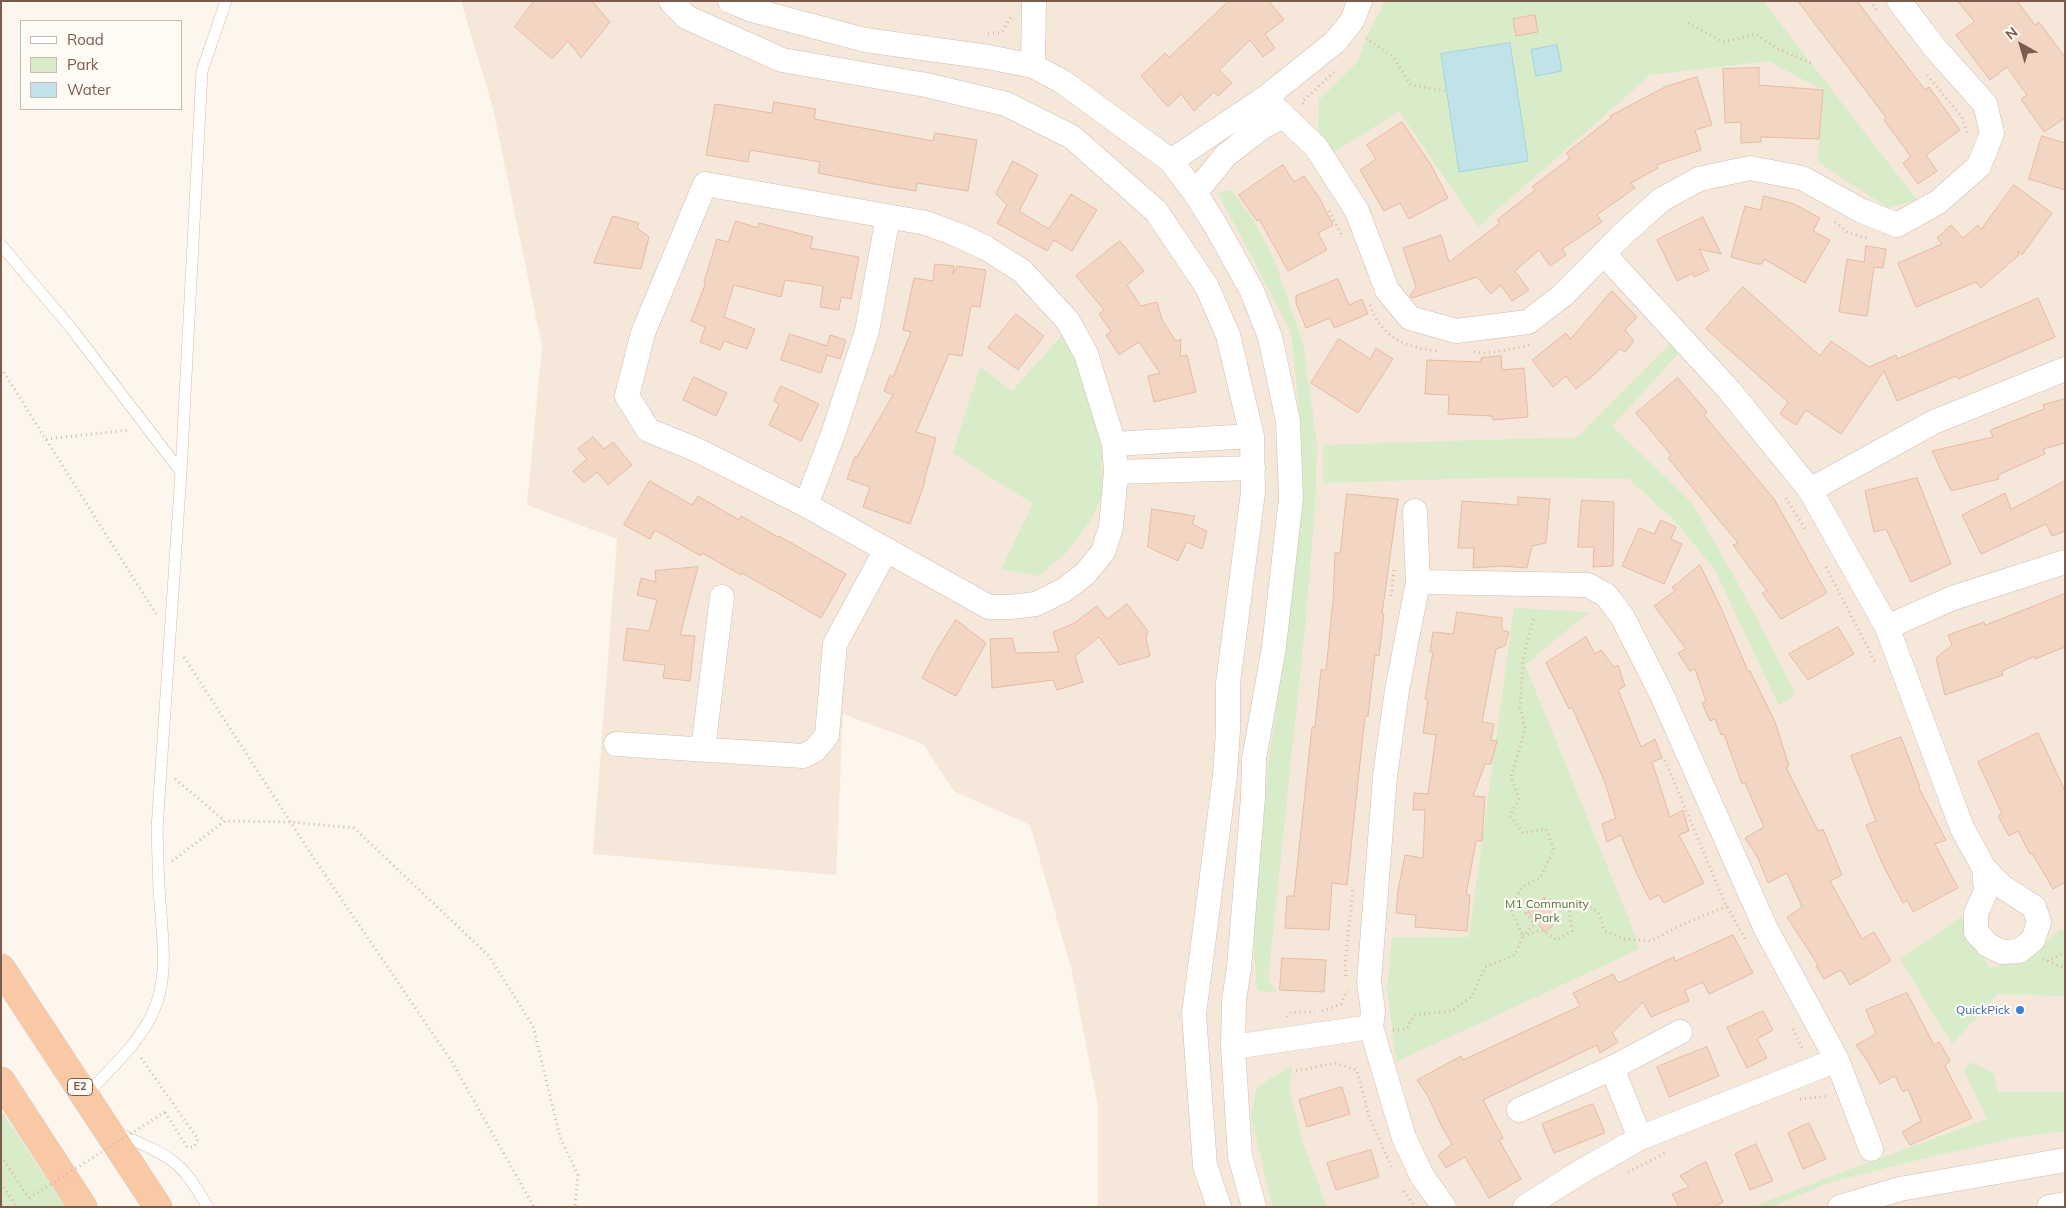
<!DOCTYPE html>
<style>
body{margin:0}
#map{position:relative;width:2066px;height:1208px;overflow:hidden;background:#fdf6ec;font-family:Mulish,sans-serif}
canvas{display:block}
.frame{position:absolute;inset:0;border:2px solid #7a5c4d;pointer-events:none}
.legend{position:absolute;left:20px;top:20px;width:162px;height:90px;box-sizing:border-box;background:#fffaf3;border:1px solid #cabbb1;margin:0;padding:6px 9px;list-style:none;font-size:15px;color:#7a5c4d}
.legend li{display:flex;align-items:center;gap:10px;height:25px}
.legend b{width:25px;border:1px solid #cabbb1}
.north{position:absolute;left:1996px;top:20px;width:50px;height:50px;-webkit-text-stroke:4px #fffaf3;paint-order:stroke;rotate:321deg;font-size:14px;font-weight:700;line-height:20px;text-align:center;color:#7a5c4d}
.north::after{content:'';display:block;margin:auto;width:18px;height:22px;background:#7a5c4d;clip-path:polygon(50% 0,100% 100%,50% 72%,0 100%)}
</style>
<div id="map">
<canvas width="2066" height="1208"></canvas>
<div class="frame"></div>
<ul class="legend">
<li><b style="height:6px;background:#fff"></b>Road</li>
<li><b style="height:14px;background:#d8ecc9"></b>Park</li>
<li><b style="height:14px;background:#bfe3e8"></b>Water</li>
</ul>
<div class="north">N</div>
</div>
<script>
const c = document.querySelector('canvas').getContext('2d');
c.lineJoin = 'round';
function fill(path, color) {
  c.fillStyle = color;
  c.fill(path, 'evenodd');
}
function strokePath(path, color, width, dash) {
  c.strokeStyle = color;
  c.lineWidth = width;
  c.lineCap = dash ? 'butt' : 'round';
  c.setLineDash(dash || []);
  c.stroke(path);
}
function drawText(font, color, halo, rows, align = 'center') {
  c.font = font + ' Mulish,sans-serif';
  c.lineWidth = 4.5;
  c.setLineDash([]);
  c.textBaseline = 'middle';
  c.strokeStyle = halo;
  c.fillStyle = color;
  for (const [text, x, y, turn = 0] of rows) {
    c.save();
    c.translate(x, y);
    c.rotate((+turn || 0) * Math.PI / 180);
    c.textAlign = isNaN(turn) ? turn : align;
    if (halo) c.strokeText(text, 0, 0);
    c.fillText(text, 0, 0);
    c.restore();
  }
}
fill(new Path2D(`
 M 461,1 L 2065,1 L 2065,1207 L 1098,1207 L 1098,1107 L 1072,972 L 1030,825 L 954,791 L 923,744 L 843,714 L 836,875 L 593,854 L 617,539 L 527,505 L 542,346 L 493,108 Z`), '#f5e8da');
fill(new Path2D(`
 M 1385,1 L 1763,1 L 1917,200 L 1888,208 L 1818,162 L 1823,90 L 1768,61 L 1650,75 L 1478,227 L 1399,111 L 1333,153 L 1318,129 L 1319,100 L 1358,61 L 1366,38 Z
 M 1231,190 L 1254,221 L 1275,262 L 1303,343 L 1317,445 L 1315,510 L 1305,627 L 1268,980 L 1277,992 L 1257,991 L 1251,910 L 1270,752 L 1289,621 L 1299,505 L 1301,432 L 1291,332 L 1218,193 Z
 M 1062,335 L 1077,356 L 1102,429 L 1102,495 L 1091,520 L 1065,554 L 1038,576 L 1001,569 L 1033,504 L 953,453 L 980,367 L 1012,391 Z
 M 1670,344 L 1679,353 L 1612,426 L 1692,503 L 1740,587 L 1796,694 L 1779,706 L 1715,570 L 1675,521 L 1629,479 L 1517,477 L 1323,483 L 1323,445 L 1578,437 Z
 M 1514,608 L 1589,612 L 1525,665 L 1632,927 L 1639,949 L 1396,1062 L 1387,987 L 1392,937 L 1469,937 Z
 M 1961,917 L 1990,969 L 2034,954 L 2060,929 L 2065,930 L 2065,996 L 1998,994 L 1952,1044 L 1900,959 Z
 M 1971,1062 L 1993,1073 L 1998,1092 L 2065,1092 L 2065,1131 L 2024,1136 L 1930,1157 L 1828,1183 L 1771,1207 L 1752,1207 L 1832,1176 L 1987,1119 L 1964,1070 Z
 M 1292,1065 L 1290,1094 L 1303,1143 L 1327,1207 L 1273,1207 L 1272,1204 L 1251,1116 L 1257,1087 Z
 M 1,1110 L 66,1207 L 1,1207 Z`), '#d8ecc9');
const water = new Path2D(`
 M 1510,43 L 1528,161 L 1459,172 L 1441,54 Z
 M 1557,45 L 1562,71 L 1536,76 L 1531,50 Z`);
fill(water, '#bfe3e8');
strokePath(water, '#a5d3da', 1);
const building = new Path2D(`
 M 534,1 L 592,1 L 610,22 L 581,58 L 568,41 L 552,59 L 515,27 Z
 M 1229,1 L 1269,1 L 1284,20 L 1265,34 L 1275,48 L 1263,57 L 1250,40 L 1219,70 L 1232,83 L 1218,96 L 1214,92 L 1194,111 L 1181,94 L 1168,107 L 1141,76 L 1165,53 L 1169,57 Z
 M 1798,1 L 1857,1 L 1925,90 L 1929,87 L 1960,130 L 1926,155 L 1937,171 L 1918,184 L 1903,163 L 1911,157 L 1884,120 L 1886,118 Z
 M 1958,1 L 2017,1 L 2035,25 L 2039,22 L 2065,57 L 2065,118 L 2044,132 L 2021,99 L 2027,95 L 2007,67 L 1990,80 L 1956,35 L 1974,22 Z
 M 1535,15 L 1538,32 L 1516,36 L 1513,19 Z
 M 1759,68 L 1759,85 L 1823,90 L 1819,139 L 1761,137 L 1761,142 L 1741,143 L 1741,122 L 1725,123 L 1723,69 Z
 M 1697,77 L 1712,125 L 1695,130 L 1701,150 L 1656,165 L 1658,168 L 1631,183 L 1635,188 L 1597,215 L 1602,222 L 1562,249 L 1566,255 L 1550,266 L 1539,250 L 1515,271 L 1529,290 L 1512,301 L 1501,285 L 1491,294 L 1477,277 L 1412,298 L 1410,296 L 1416,287 L 1403,248 L 1441,235 L 1449,262 L 1500,223 L 1497,220 L 1535,190 L 1532,187 L 1570,158 L 1566,153 L 1611,118 L 1610,116 L 1665,87 Z
 M 774,102 L 816,109 L 814,119 L 933,141 L 935,133 L 977,140 L 968,191 L 917,183 L 916,191 L 874,184 L 818,173 L 820,162 L 750,150 L 748,162 L 706,155 L 715,104 L 772,113 Z
 M 1402,122 L 1431,165 L 1448,198 L 1409,219 L 1400,203 L 1384,211 L 1360,170 L 1376,159 L 1367,145 Z
 M 2042,136 L 2065,143 L 2065,190 L 2029,179 Z
 M 1013,161 L 1038,175 L 1019,211 L 1049,229 L 1071,194 L 1097,210 L 1072,251 L 1054,240 L 1047,251 L 997,223 L 1007,205 L 996,194 Z
 M 1283,165 L 1294,182 L 1304,176 L 1320,199 L 1333,225 L 1318,233 L 1327,250 L 1288,271 L 1259,219 L 1257,221 L 1239,195 Z
 M 2014,185 L 2052,213 L 2022,255 L 2018,251 L 2019,255 L 1981,288 L 1976,282 L 1916,307 L 1898,263 L 1942,244 L 1937,238 L 1951,225 L 1963,238 L 1978,225 L 1981,229 Z
 M 1764,196 L 1794,204 L 1820,218 L 1813,231 L 1830,240 L 1805,283 L 1764,259 L 1762,264 L 1756,264 L 1731,257 L 1745,206 L 1760,210 Z
 M 613,216 L 639,223 L 637,228 L 649,237 L 641,269 L 594,263 Z
 M 1703,217 L 1721,254 L 1699,249 L 1709,270 L 1694,277 L 1693,273 L 1677,281 L 1657,240 Z
 M 736,221 L 758,228 L 759,223 L 813,237 L 810,248 L 859,257 L 851,299 L 841,297 L 839,310 L 820,307 L 823,286 L 785,280 L 781,297 L 734,285 L 724,317 L 755,329 L 747,349 L 724,341 L 720,350 L 700,342 L 705,327 L 691,321 L 706,282 L 704,282 L 717,239 L 728,242 Z
 M 1120,241 L 1144,271 L 1127,285 L 1141,306 L 1157,302 L 1162,320 L 1176,341 L 1181,339 L 1180,356 L 1187,355 L 1196,392 L 1154,402 L 1148,376 L 1160,373 L 1139,342 L 1119,355 L 1106,335 L 1111,331 L 1099,314 L 1104,310 L 1076,276 Z
 M 1866,246 L 1886,249 L 1883,268 L 1874,267 L 1867,316 L 1839,312 L 1847,259 L 1864,262 Z
 M 935,264 L 954,266 L 953,274 L 957,266 L 986,270 L 980,307 L 971,306 L 962,356 L 949,354 L 916,432 L 936,438 L 924,481 L 925,482 L 910,524 L 863,507 L 870,487 L 847,479 L 855,456 L 857,457 L 893,395 L 884,391 L 890,375 L 893,377 L 911,332 L 903,330 L 914,278 L 933,281 Z
 M 1338,279 L 1349,305 L 1362,299 L 1368,314 L 1334,328 L 1330,318 L 1306,328 L 1296,303 L 1296,296 Z
 M 1743,287 L 1820,356 L 1831,341 L 1869,367 L 1896,355 L 1897,359 L 2038,298 L 2055,337 L 1958,379 L 1956,376 L 1897,401 L 1884,371 L 1841,434 L 1806,410 L 1796,425 L 1780,414 L 1788,402 L 1706,329 Z
 M 1612,291 L 1637,317 L 1625,330 L 1634,341 L 1625,352 L 1620,349 L 1595,374 L 1576,389 L 1566,376 L 1553,387 L 1532,360 L 1566,333 L 1570,339 Z
 M 1016,314 L 1044,336 L 1018,370 L 988,348 Z
 M 790,334 L 827,346 L 830,335 L 846,340 L 840,359 L 827,355 L 821,373 L 781,360 Z
 M 1339,339 L 1370,359 L 1376,348 L 1393,359 L 1358,413 L 1311,383 Z
 M 1501,356 L 1502,370 L 1524,368 L 1528,417 L 1493,420 L 1492,416 L 1448,414 L 1449,395 L 1425,394 L 1427,360 L 1481,362 L 1481,358 Z
 M 694,377 L 727,393 L 716,416 L 683,400 Z
 M 1678,378 L 1707,412 L 1704,415 L 1774,499 L 1827,593 L 1781,619 L 1762,593 L 1767,591 L 1733,545 L 1738,543 L 1668,458 L 1671,455 L 1636,413 Z
 M 781,386 L 819,404 L 801,441 L 769,425 L 779,404 L 774,401 Z
 M 2065,399 L 2065,443 L 2043,449 L 2045,454 L 1998,475 L 1999,479 L 1951,491 L 1932,451 L 1993,437 L 1990,430 L 2044,409 L 2043,405 Z
 M 593,437 L 604,449 L 613,442 L 632,465 L 608,485 L 597,472 L 584,483 L 573,471 L 587,459 L 578,449 Z
 M 1917,478 L 1951,564 L 1911,582 L 1886,529 L 1874,532 L 1865,491 Z
 M 650,481 L 692,505 L 698,496 L 739,520 L 741,516 L 778,537 L 779,536 L 846,574 L 821,618 L 742,573 L 741,575 L 702,553 L 701,556 L 655,530 L 650,539 L 624,525 Z
 M 2065,481 L 2065,531 L 2052,536 L 2046,524 L 1981,554 L 1962,515 L 2005,493 L 2011,509 Z
 M 1347,494 L 1398,499 L 1382,614 L 1384,614 L 1379,656 L 1375,655 L 1368,716 L 1365,716 L 1347,885 L 1332,883 L 1329,930 L 1285,928 L 1287,896 L 1294,896 L 1312,727 L 1315,727 L 1321,670 L 1326,670 L 1333,601 L 1335,553 L 1340,553 Z
 M 1518,497 L 1550,499 L 1546,543 L 1532,546 L 1527,568 L 1502,566 L 1473,568 L 1474,548 L 1458,548 L 1462,501 L 1518,505 Z
 M 1582,500 L 1614,502 L 1613,566 L 1593,567 L 1594,547 L 1578,547 Z
 M 1152,509 L 1195,516 L 1192,524 L 1207,531 L 1202,549 L 1187,542 L 1178,561 L 1148,547 Z
 M 1661,520 L 1676,527 L 1671,539 L 1682,544 L 1664,584 L 1622,566 L 1639,528 L 1654,534 Z
 M 1700,565 L 1721,608 L 1748,671 L 1750,671 L 1775,722 L 1789,766 L 1786,767 L 1818,831 L 1823,829 L 1842,875 L 1830,881 L 1862,939 L 1874,932 L 1891,961 L 1850,985 L 1841,970 L 1824,979 L 1816,966 L 1818,965 L 1787,917 L 1802,907 L 1787,873 L 1768,883 L 1758,858 L 1745,838 L 1764,827 L 1745,783 L 1742,784 L 1724,734 L 1721,735 L 1715,719 L 1710,721 L 1702,703 L 1706,701 L 1695,669 L 1690,671 L 1678,653 L 1686,649 L 1654,606 L 1676,590 L 1672,588 Z
 M 698,567 L 680,635 L 695,636 L 690,681 L 663,678 L 665,665 L 623,660 L 627,628 L 649,631 L 657,600 L 637,595 L 641,578 L 656,582 L 655,571 Z
 M 2065,594 L 2065,647 L 2035,659 L 2035,656 L 2002,671 L 2003,675 L 1945,695 L 1936,658 L 1952,645 L 1948,635 L 1984,622 L 1985,625 Z
 M 1127,604 L 1148,631 L 1146,638 L 1150,656 L 1119,665 L 1099,637 L 1075,656 L 1083,682 L 1057,690 L 1053,680 L 992,688 L 990,639 L 1012,638 L 1016,653 L 1059,652 L 1053,632 L 1073,624 L 1097,606 L 1107,619 Z
 M 1457,612 L 1502,618 L 1502,630 L 1509,632 L 1505,646 L 1496,649 L 1482,722 L 1494,724 L 1491,740 L 1497,741 L 1491,764 L 1485,764 L 1473,796 L 1485,797 L 1482,841 L 1476,841 L 1466,895 L 1470,895 L 1467,931 L 1415,927 L 1416,915 L 1396,913 L 1398,890 L 1405,855 L 1423,858 L 1425,810 L 1413,810 L 1414,793 L 1428,794 L 1436,735 L 1423,733 L 1428,700 L 1425,699 L 1433,652 L 1430,652 L 1433,632 L 1453,634 Z
 M 956,620 L 986,643 L 956,696 L 922,678 L 936,651 Z
 M 1838,627 L 1854,654 L 1808,680 L 1789,654 Z
 M 1586,637 L 1595,654 L 1601,650 L 1614,667 L 1618,665 L 1625,686 L 1618,690 L 1641,747 L 1655,739 L 1662,758 L 1652,762 L 1670,817 L 1683,810 L 1689,831 L 1679,835 L 1704,883 L 1664,903 L 1659,895 L 1650,900 L 1635,870 L 1621,835 L 1607,842 L 1602,824 L 1616,818 L 1604,780 L 1572,707 L 1569,709 L 1546,663 Z
 M 2038,733 L 2065,791 L 2065,882 L 2053,889 L 2032,853 L 2030,854 L 2018,831 L 2009,836 L 1998,816 L 2002,814 L 1978,762 Z
 M 1901,737 L 1920,787 L 1919,788 L 1946,840 L 1935,844 L 1958,888 L 1913,912 L 1907,900 L 1903,903 L 1883,865 L 1866,825 L 1876,821 L 1851,756 Z
 M 1544,898 L 1560,919 L 1545,932 L 1528,912 Z
 M 1733,935 L 1753,973 L 1709,994 L 1703,982 L 1685,990 L 1689,1001 L 1651,1017 L 1643,1002 L 1612,1033 L 1618,1042 L 1600,1053 L 1597,1045 L 1483,1100 L 1503,1138 L 1499,1140 L 1521,1179 L 1489,1198 L 1465,1157 L 1446,1168 L 1438,1155 L 1452,1144 L 1442,1127 L 1428,1096 L 1417,1080 L 1461,1056 L 1463,1060 L 1580,1006 L 1573,993 L 1613,974 L 1618,983 L 1674,957 L 1675,961 Z
 M 1282,958 L 1326,960 L 1324,992 L 1280,990 Z
 M 1907,993 L 1934,1045 L 1939,1042 L 1950,1060 L 1945,1066 L 1972,1118 L 1910,1145 L 1902,1132 L 1921,1121 L 1908,1089 L 1903,1092 L 1895,1076 L 1880,1084 L 1868,1062 L 1856,1045 L 1876,1034 L 1866,1010 Z
 M 1763,1011 L 1773,1030 L 1757,1039 L 1767,1058 L 1747,1068 L 1727,1028 Z
 M 1707,1047 L 1719,1076 L 1669,1097 L 1657,1067 Z
 M 1342,1087 L 1350,1114 L 1307,1127 L 1299,1100 Z
 M 1593,1104 L 1605,1133 L 1554,1153 L 1542,1124 Z
 M 1809,1123 L 1826,1159 L 1803,1169 L 1788,1133 Z
 M 1756,1144 L 1773,1181 L 1750,1190 L 1735,1154 Z
 M 1371,1150 L 1379,1177 L 1336,1190 L 1327,1163 Z
 M 1706,1162 L 1723,1202 L 1714,1207 L 1679,1207 L 1672,1194 L 1689,1187 L 1680,1176 Z`);
fill(building, '#f3d5c3');
strokePath(building, '#e6bba3', 1);
const service = new Path2D(`
 M 1,245 L 71,328 L 181,472
 M 86,1095 C 107,1072 133,1049 148,1022 C 170,985 163,944 160,902 C 158,878 158,854 157,829 L 181,472 L 202,71 L 226,1
 M 117,1133 C 136,1142 159,1150 175,1163 C 190,1175 198,1192 208,1207`);
const minor = new Path2D(`
 M 671,1 L 686,17 L 782,60 L 926,85 L 1006,104 L 1072,137 L 1156,211 L 1207,287 L 1228,335 L 1252,436 L 1253,492 L 1228,683 L 1228,730 L 1225,775 L 1194,1014 L 1205,1166 L 1219,1207
 M 730,1 L 752,10 L 865,40 L 988,57 L 1033,66 L 1063,82 L 1171,161 L 1195,193 L 1216,226 L 1252,291 L 1270,337 L 1288,421 L 1291,498 L 1274,647 L 1254,759 L 1253,797 L 1239,968 L 1234,1000 L 1233,1047 L 1240,1156 L 1254,1207
 M 1360,1 L 1352,21 L 1335,42 L 1265,98 L 1316,147 L 1357,211 L 1387,290 L 1410,318 L 1456,331 L 1528,322 L 1563,295 L 1623,234 L 1661,200 L 1699,179 L 1750,168 L 1802,178 L 1862,211 L 1897,225 L 1938,202 L 1979,166 L 1992,133 L 1985,104 L 1935,48 L 1899,1
 M 1033,66 L 1034,1
 M 1171,161 L 1265,98
 M 705,184 L 926,223 L 958,235 L 986,248 L 1022,271 L 1068,321 L 1086,354 L 1114,444 L 1116,472 L 1111,527 L 1103,552 L 1085,574 L 1064,590 L 1036,604 L 1011,607 L 989,607 L 806,505 L 697,450 L 648,430 L 627,396 L 643,333 Z
 M 1195,193 L 1226,155 L 1261,128 L 1283,116
 M 1604,254 L 1729,390 L 1810,490 L 1887,627 L 1962,828 L 1984,868 L 1986,891 L 1976,913 L 1976,932 L 1988,945 L 2002,952 L 2019,951 L 2033,940 L 2039,922 L 2034,907 L 2000,885 L 1984,868
 M 1114,444 L 1252,436
 M 1116,472 L 1253,468
 M 1810,490 L 1934,422 L 2065,369
 M 806,505 L 833,434 L 867,331 L 888,217
 M 1415,511 L 1418,582
 M 1887,627 L 1953,598 L 2065,562
 M 616,744 L 803,756 L 815,750 L 827,735 L 835,644 L 886,550
 M 703,749 L 722,597
 M 1233,1047 L 1371,1027
 M 1837,1060 L 1871,1149
 M 1612,1068 L 1640,1138
 M 1519,1110 L 1612,1068 L 1680,1032
 M 1444,1207 L 1422,1176 L 1404,1138 L 1371,1027 L 1373,1011 L 1369,982 L 1385,776 L 1397,690 L 1418,582 L 1588,585 L 1606,595 L 1622,616 L 1662,695 L 1766,929 L 1837,1060 L 1640,1138 L 1582,1171 L 1525,1207
 M 1840,1207 L 1900,1189 L 2065,1160
 M 2049,1207 L 2065,1204`);
const trunk = new Path2D(`
 M 1,968 L 158,1207
 M 1,1081 L 83,1207`);
strokePath(service, '#d1beb0', 12);
strokePath(minor, '#d1beb0', 25);
strokePath(trunk, '#dad1cd', 29);
strokePath(new Path2D(`
 M 1870,1 L 1879,13
 M 1688,23 L 1723,42 L 1756,34 L 1776,48 L 1811,63
 M 988,34 L 1002,32 L 1011,17
 M 1366,38 L 1393,57 L 1411,85 L 1446,91
 M 1927,75 L 1962,117 L 1968,136
 M 1303,104 L 1302,102 L 1334,72
 M 1329,211 L 1341,234
 M 1835,222 L 1848,233 L 1867,238
 M 1370,305 C 1381,338 1408,349 1440,351
 M 1474,352 L 1488,353 L 1527,346 L 1531,343
 M 1,368 L 156,614
 M 46,439 L 130,430
 M 1786,498 L 1805,529
 M 1826,567 L 1875,662
 M 1391,596 L 1394,570
 M 184,657 L 313,857 L 452,1062 L 534,1207
 M 1665,760 L 1724,901 L 1745,939
 M 175,779 L 225,821
 M 172,861 L 225,821 L 291,822 L 354,828 L 489,956 L 533,1026 L 560,1137 L 578,1175 L 575,1207
 M 1569,907 L 1544,898 L 1526,913 L 1534,925 L 1523,936 L 1541,930 L 1557,940 L 1572,931 L 1569,907 L 1579,900 L 1598,912 L 1605,931 L 1624,939 L 1651,941 L 1679,926 L 1727,906
 M 2043,959 L 2065,968
 M 2047,961 L 2065,952
 M 1346,976 L 1345,963 L 1353,890
 M 1322,1011 L 1341,1004 L 1347,990
 M 1287,1017 L 1291,1012 L 1315,1012
 M 1793,1029 L 1803,1050
 M 1393,1030 L 1407,1029 L 1414,1015 L 1452,1011 L 1472,996 L 1485,967 L 1515,955 L 1523,936 L 1510,908 L 1522,887 L 1540,878 L 1554,849 L 1546,829 L 1523,833 L 1510,816 L 1519,798 L 1511,777 L 1525,729 L 1520,708 L 1523,659 L 1534,616
 M 141,1058 L 198,1139 L 194,1147 L 187,1147 L 165,1112
 M 1296,1071 L 1335,1063 L 1357,1070 L 1369,1117 L 1393,1170
 M 1800,1099 L 1828,1096
 M 1,1156 L 29,1198
 M 1628,1172 L 1665,1153
 M 1,1183 L 17,1207
 M 1404,1191 L 1415,1207`), '#d9b8a5', 3, [1, 4]);
strokePath(service, '#fff', 11);
strokePath(minor, '#fff', 24);
strokePath(trunk, '#f9c8a4', 28);
strokePath(new Path2D(`
 M 29,1198 L 165,1112`), '#d9b8a5', 3, [1, 4]);
for (const [x, y, r, color] of [
 [2020,1010,5,"#3f7fe0"]
]) {
  const dot = new Path2D();
  dot.arc(x, y, r, 0, 2 * Math.PI);
  c.fillStyle = color;
  c.fill(dot);
  strokePath(dot, '#fffaf3', 2);
}
for (const [x, y, w] of [
 [80,1087,25]
]) {
  const box = new Path2D();
  box.roundRect(x - w / 2, y - 8.5, w, 17, 4);
  c.fillStyle = '#fffaf3';
  c.fill(box);
  strokePath(box, '#7a5c4d', 1);
}
drawText('bold 11px', '#7a5c4d', null, [
 ["E2",80,1087]
]);
drawText('12px', '#537a41', '#fffaf3', [
 ["M1 Community",1547,904],
 ["Park",1547,918]
]);
drawText('12px', '#366cbe', '#fffaf3', [
 ["QuickPick",2010,1010]
], 'right');
</script>
